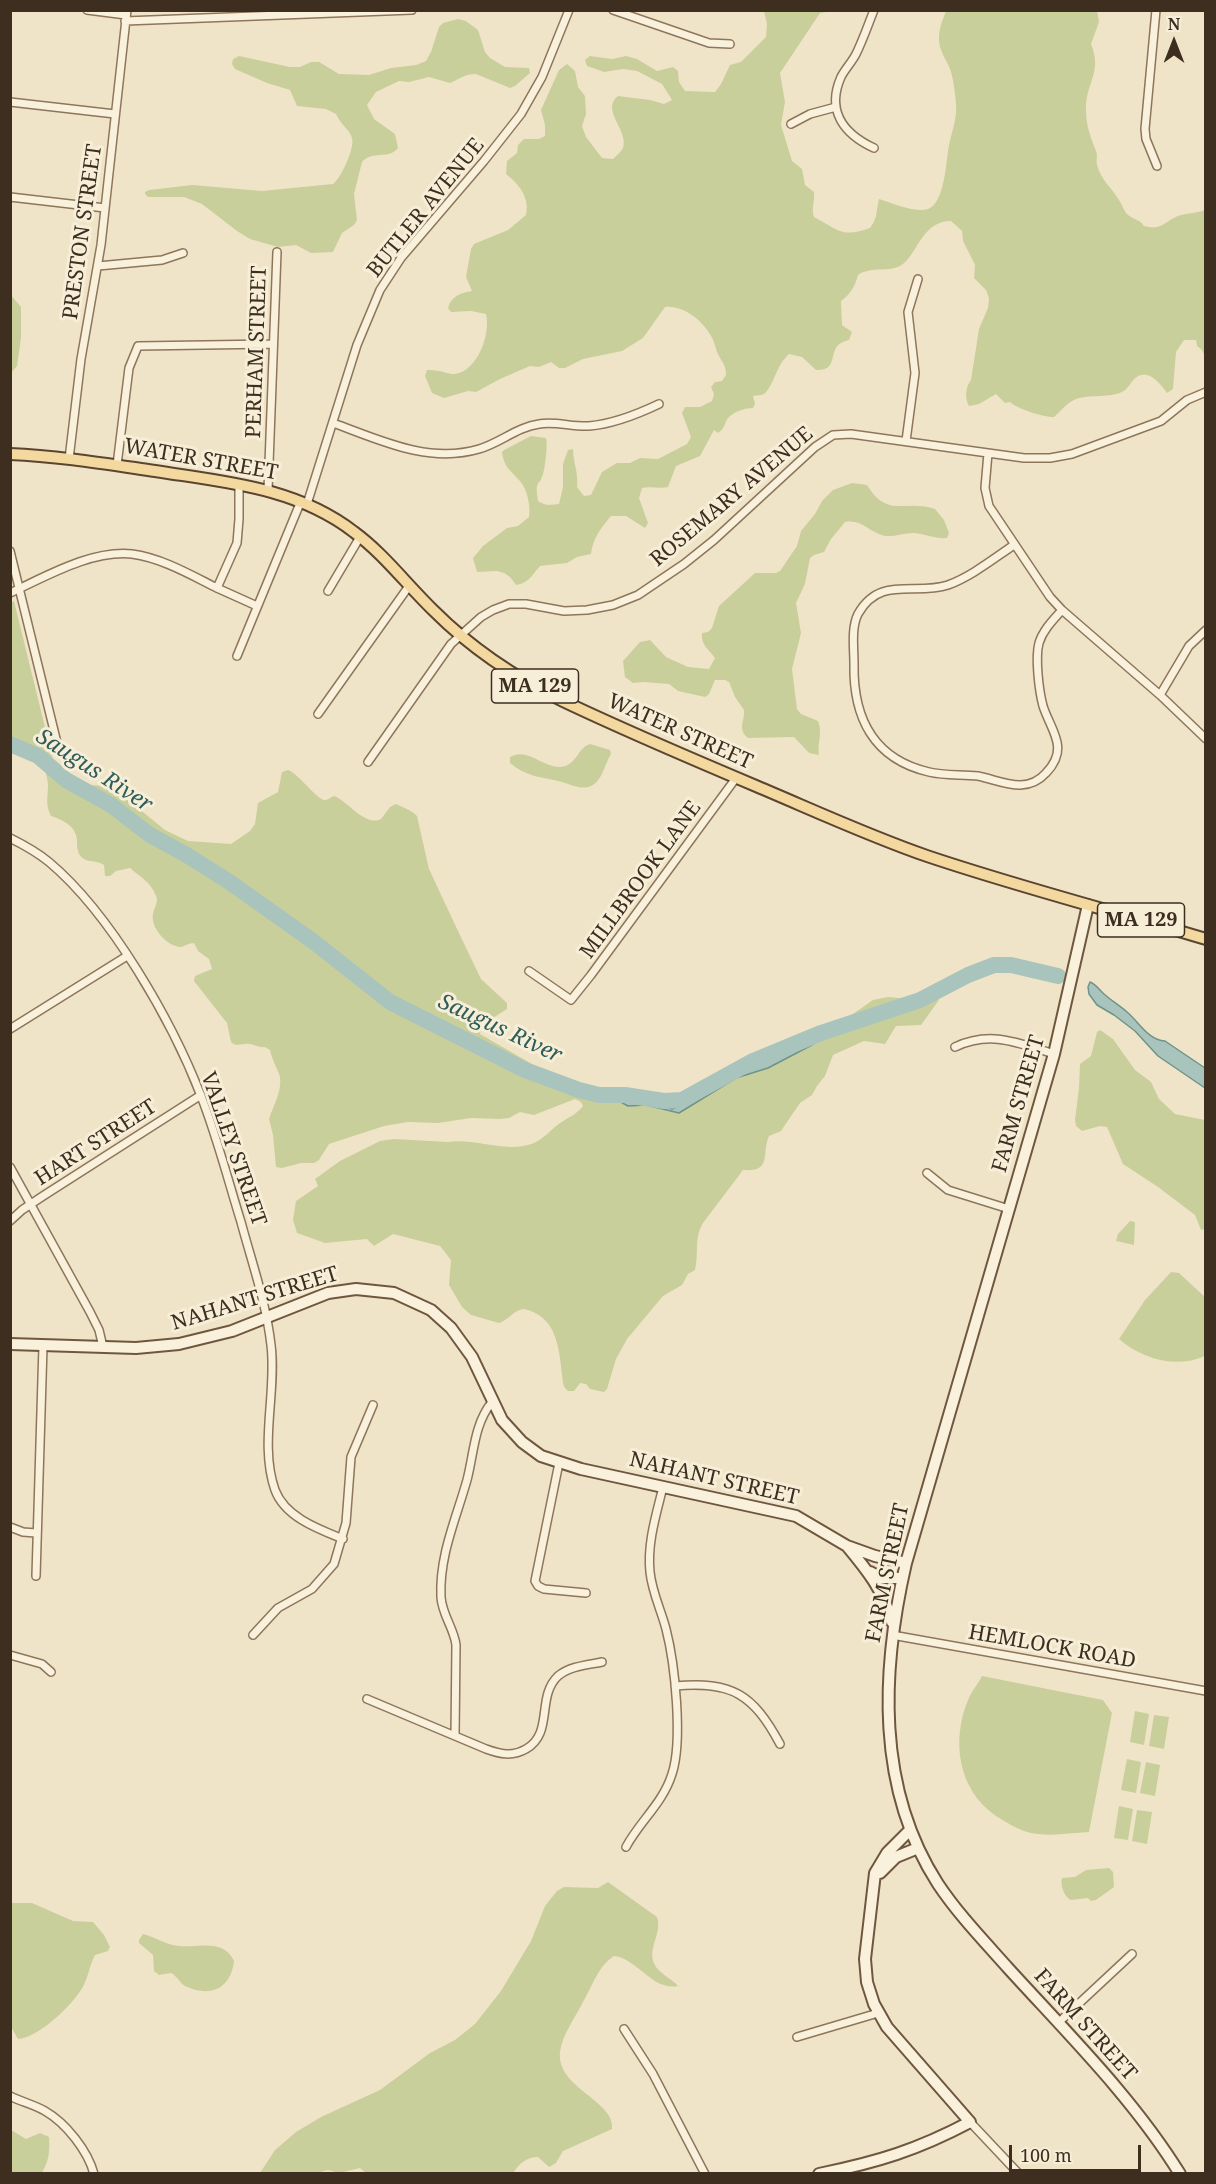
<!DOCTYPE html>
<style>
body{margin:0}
#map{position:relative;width:1216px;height:2184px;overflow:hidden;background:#f0e4c8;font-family:"Noto Serif",serif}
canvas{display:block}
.frame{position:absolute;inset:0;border:12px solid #3d2e20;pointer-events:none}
.north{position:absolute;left:1144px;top:12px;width:60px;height:60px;-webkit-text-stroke:4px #f7eed8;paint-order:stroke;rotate:0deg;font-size:16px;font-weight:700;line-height:24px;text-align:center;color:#3d2e20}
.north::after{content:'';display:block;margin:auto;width:21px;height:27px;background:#3d2e20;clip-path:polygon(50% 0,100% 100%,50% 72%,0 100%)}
.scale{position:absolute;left:1009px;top:2145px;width:132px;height:27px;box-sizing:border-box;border:3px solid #3d2e20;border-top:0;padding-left:8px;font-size:18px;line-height:21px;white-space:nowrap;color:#3d2e20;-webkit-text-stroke:4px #f7eed8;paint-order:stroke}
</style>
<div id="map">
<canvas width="1216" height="2184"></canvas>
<div class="frame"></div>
<div class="north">N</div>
<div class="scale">100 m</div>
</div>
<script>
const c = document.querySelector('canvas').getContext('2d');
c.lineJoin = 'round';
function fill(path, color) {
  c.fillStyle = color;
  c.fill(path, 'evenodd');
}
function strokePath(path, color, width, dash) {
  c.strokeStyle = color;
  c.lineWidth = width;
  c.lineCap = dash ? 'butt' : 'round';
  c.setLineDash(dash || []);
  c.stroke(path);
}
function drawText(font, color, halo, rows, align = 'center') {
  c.font = font + ' "Noto Serif",serif';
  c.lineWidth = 6;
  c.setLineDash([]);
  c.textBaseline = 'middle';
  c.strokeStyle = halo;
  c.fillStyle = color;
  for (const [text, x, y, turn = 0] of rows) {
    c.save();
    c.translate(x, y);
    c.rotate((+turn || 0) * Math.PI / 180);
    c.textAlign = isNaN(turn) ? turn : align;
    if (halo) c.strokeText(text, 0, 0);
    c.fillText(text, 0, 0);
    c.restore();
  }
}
fill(new Path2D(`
 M 764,11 L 834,11 L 820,13 L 780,73 L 785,102 L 781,125 L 792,161 L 802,169 L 805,185 L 814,192 C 815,201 811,208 814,217 C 839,230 841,238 870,228 C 878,218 876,210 879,199 C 892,203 914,213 928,209 C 945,203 946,160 949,145 C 952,131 957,119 956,104 C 955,94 954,82 951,72 C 947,59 938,51 939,37 C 939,28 943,19 946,11 L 1097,11 L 1099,22 L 1091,44 C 1103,73 1085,83 1086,111 C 1086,126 1091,138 1096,151 C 1098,156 1096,160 1097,165 C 1101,180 1112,188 1119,200 C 1122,204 1123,209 1126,213 C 1131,219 1140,219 1144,226 C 1164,231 1164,220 1181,215 C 1189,213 1197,213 1205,210 L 1205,357 L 1202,350 L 1197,346 L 1196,340 L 1184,340 L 1176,352 L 1173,389 L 1167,393 C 1163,387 1154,376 1147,375 C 1133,372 1131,388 1122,392 C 1107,399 1086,393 1072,401 C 1065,405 1060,412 1054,417 C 1043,417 1017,409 1010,402 L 1005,403 L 996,394 L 979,404 L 969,406 C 964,398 966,386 971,380 L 979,329 L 988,308 L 989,298 L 986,290 L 974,278 L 975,265 L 963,241 L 962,231 L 951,221 C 923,221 918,252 903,264 C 890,274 872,265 858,275 C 855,286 851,294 841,301 L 842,325 L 852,332 L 849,340 C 823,345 843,371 816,370 L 802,357 L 789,354 C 776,366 775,382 766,392 C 763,396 757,395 753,396 L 755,404 L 753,408 C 746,408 735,411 729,417 C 724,422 726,428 718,433 L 714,430 L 700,456 L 676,466 L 668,487 C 659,489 651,486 642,488 L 639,498 L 648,523 L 645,528 L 626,516 L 611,516 C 601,528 593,538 591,554 L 577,557 L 567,563 L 540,566 C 532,575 529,583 516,585 L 510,577 L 504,573 L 497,571 L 477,572 L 473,558 L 483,546 L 507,528 L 518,526 L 529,517 C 531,506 527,488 519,480 C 510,470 504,467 502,452 L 504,450 L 531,436 L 546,438 C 548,444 545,471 542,477 C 540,483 539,480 537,486 C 536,491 538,497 538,501 C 545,506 551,505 559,504 L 563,487 L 563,464 L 568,450 L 573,449 C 573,462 579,474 577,487 L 584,496 L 591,495 L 602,472 L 617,463 L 630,463 L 640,458 L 658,459 L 687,444 L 691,437 L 682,413 L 685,407 L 700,407 L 712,401 L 714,394 L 711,387 L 715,382 L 722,381 L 726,375 C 726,364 722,363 718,354 C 715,348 715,342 711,336 C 702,320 683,305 665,307 L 643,338 L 622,351 L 583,359 L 565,368 L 559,368 L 551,362 L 539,367 L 530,366 L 500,379 L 476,392 L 468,391 L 444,398 L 432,393 L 425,376 L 427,370 C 439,369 450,375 455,374 C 477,371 491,335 486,314 L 471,311 L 451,312 L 448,308 C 451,296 461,293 472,291 L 466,277 L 471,249 L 474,244 L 508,230 L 526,215 C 530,198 519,184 506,174 L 507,161 L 517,153 L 518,145 L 524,139 L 539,139 L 545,136 L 545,125 L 541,110 L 559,70 L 567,64 L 575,71 L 578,87 L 585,96 L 586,114 L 582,126 L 586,137 L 602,158 L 613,159 C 617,155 621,152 623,148 C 629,130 600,110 618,96 L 650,100 L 664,104 L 672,100 L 662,84 L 637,71 L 623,69 L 604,72 L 587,66 L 585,60 L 590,56 L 612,59 L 626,56 L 637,59 L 657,71 L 673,67 L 678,71 L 679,82 L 685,91 L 715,92 L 721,84 L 730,65 L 741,62 L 766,37 L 767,24 Z
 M 458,19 L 466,21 L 478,30 L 485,52 L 490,58 L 505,67 L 529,68 L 530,73 L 515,86 L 510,88 L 476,74 C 465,74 459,79 450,83 L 429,77 L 409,82 L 399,81 L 376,92 L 367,105 L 374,119 L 395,134 L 398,148 C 389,160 372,150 362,162 L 354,194 L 357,220 L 354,225 L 342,233 L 333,252 L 311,253 L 296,245 L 278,247 L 250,239 L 237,231 L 202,204 L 184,197 L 148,197 L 145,194 L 145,192 L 149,190 L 192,185 L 262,191 L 333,184 C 341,178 355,148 352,138 C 350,130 340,124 336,114 L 326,109 L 297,106 L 290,90 L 267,83 L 235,69 L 232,64 L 233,59 L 239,56 L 290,67 L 300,67 L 311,62 L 319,62 L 339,74 L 369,75 L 391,68 L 416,65 L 426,61 L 431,52 L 439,27 L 443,23 Z
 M 11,295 L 21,307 L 21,338 L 17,366 L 11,373 Z
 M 852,483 L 867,485 C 888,519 904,499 935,509 L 944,520 L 949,533 L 947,538 C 936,539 925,534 914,533 C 904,533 894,537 885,536 C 870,533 862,519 845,522 L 831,539 L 824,552 L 814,555 L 810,558 L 805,584 L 796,603 L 801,633 L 792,669 L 797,709 L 801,714 L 818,721 C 823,732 817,744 819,755 L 809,753 L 794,737 L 748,738 C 737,729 745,721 744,710 L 735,697 L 729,682 L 725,680 L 715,680 L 709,694 L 705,697 L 678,691 L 669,684 L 643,682 L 633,683 L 625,677 L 623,661 L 640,642 L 650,640 L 666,657 L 688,667 L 709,669 L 715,658 C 708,649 701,645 702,633 L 708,632 L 712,628 L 719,606 L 755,573 L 776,573 L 780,571 L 797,546 L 801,531 L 815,514 L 822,501 L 833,490 Z
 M 14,601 L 54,764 L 89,785 L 111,786 L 165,830 L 188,841 L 231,844 L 250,831 L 255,824 L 258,803 L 278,792 L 282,772 L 288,770 C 298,773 318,801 325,800 C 328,800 331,797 334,796 C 348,801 365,827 381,819 L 390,807 L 396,804 C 402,807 413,811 417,816 L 429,869 L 458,931 L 481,979 L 507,1003 L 507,1009 L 482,1025 L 480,1034 L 589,1097 L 596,1099 L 612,1098 L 623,1104 L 646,1105 L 679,1113 L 736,1078 L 768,1068 L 810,1046 L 831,1033 L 843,1021 L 873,1000 L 888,997 L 910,999 L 937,996 L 939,1000 L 921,1025 L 896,1026 L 885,1044 L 864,1041 L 833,1055 L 825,1076 L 817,1086 L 812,1095 L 800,1103 L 781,1131 L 769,1136 C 761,1154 773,1172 743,1170 L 703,1223 C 694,1237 699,1254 695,1270 L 688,1274 L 682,1285 L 663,1296 L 627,1339 L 616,1359 L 607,1389 L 604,1392 L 590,1389 L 586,1384 L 580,1383 L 574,1391 L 568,1391 C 562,1386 563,1381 562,1374 C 559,1346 556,1316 524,1309 C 513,1310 508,1321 499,1323 L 471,1315 L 462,1307 L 449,1285 L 451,1260 L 440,1246 L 393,1234 L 374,1246 L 367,1239 L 325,1243 L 297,1233 L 293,1220 L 296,1201 L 318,1186 L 315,1179 L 340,1161 L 380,1141 L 394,1139 L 448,1142 C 476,1138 507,1154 534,1143 C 545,1138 551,1129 560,1123 C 569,1117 576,1115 583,1106 L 581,1102 L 575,1099 L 534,1115 L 520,1112 L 509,1118 L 499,1119 L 471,1118 L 438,1123 L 408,1122 L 384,1126 L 329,1144 L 319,1160 L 314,1163 L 301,1163 L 282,1168 L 276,1167 L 273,1135 L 269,1119 C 273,1106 282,1092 280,1077 C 278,1070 272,1060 270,1050 L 265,1047 C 257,1048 253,1043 245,1044 C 238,1044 237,1047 231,1042 L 227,1023 L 194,981 L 195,976 L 212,969 L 209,959 L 198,951 L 194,943 C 189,943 185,946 181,947 C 167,947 150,927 153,914 C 154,907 159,902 156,896 C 151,882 140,877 130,868 L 116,871 L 110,876 L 105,876 L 104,865 C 95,859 85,864 79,854 C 77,850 77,845 77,840 C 76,826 63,820 51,816 C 45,805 48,797 48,785 C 48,780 46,775 45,770 L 48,764 L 29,752 L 11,744 L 10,603 Z
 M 590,744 L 610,750 L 611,754 C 605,763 602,782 591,786 C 581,791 569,783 558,781 C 540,777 525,776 510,763 L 510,757 C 527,747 542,767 560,767 C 577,766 577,748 590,744 Z
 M 1100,1030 L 1113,1039 L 1135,1070 L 1151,1082 L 1159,1099 L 1175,1114 L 1205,1120 L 1205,1229 L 1201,1230 L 1195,1215 L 1158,1187 L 1123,1164 L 1107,1127 L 1100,1126 L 1082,1131 L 1076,1126 L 1075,1120 L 1079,1088 L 1080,1064 L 1091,1056 L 1097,1032 Z
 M 1130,1221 L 1135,1222 L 1134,1245 L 1116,1241 L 1118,1234 Z
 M 1171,1272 L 1179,1273 L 1205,1297 L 1205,1356 C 1176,1369 1142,1359 1119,1339 L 1145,1300 Z
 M 982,1676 L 1103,1700 L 1112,1713 L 1089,1832 C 1072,1833 1055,1836 1038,1834 C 1023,1833 1009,1824 996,1816 C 958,1790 951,1741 968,1700 C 971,1692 978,1684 982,1676 Z
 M 1135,1711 L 1149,1714 L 1144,1745 L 1130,1742 Z
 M 1154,1715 L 1169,1717 L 1164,1749 L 1149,1746 Z
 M 1127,1759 L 1141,1762 L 1136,1793 L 1121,1790 Z
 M 1146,1762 L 1160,1765 L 1155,1796 L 1140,1793 Z
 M 1119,1806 L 1133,1809 L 1128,1840 L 1114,1838 Z
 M 1137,1810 L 1152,1812 L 1147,1844 L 1132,1841 Z
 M 1109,1868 L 1113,1872 L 1114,1887 L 1096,1900 L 1091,1901 L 1088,1898 L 1071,1900 C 1064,1897 1060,1885 1062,1878 L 1075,1877 L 1086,1870 Z
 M 608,1882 L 657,1917 C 663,1934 645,1950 656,1967 C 662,1975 672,1979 678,1986 C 652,1991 638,1959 614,1956 C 598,1966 592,1987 583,2002 C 575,2018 562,2035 560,2052 C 556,2088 616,2101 612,2129 L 563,2151 L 556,2163 L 549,2167 L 538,2157 C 526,2157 519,2164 513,2173 L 367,2174 L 360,2168 L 339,2173 L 328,2170 L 316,2173 L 260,2173 L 275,2150 L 296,2132 L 321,2117 L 380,2090 L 430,2053 L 455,2040 L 475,2024 L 501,1991 L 531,1941 L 545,1906 L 557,1891 L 564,1887 L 598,1888 Z
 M 11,1903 L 32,1903 L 73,1921 L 93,1922 L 104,1935 L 110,1947 L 108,1951 L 95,1955 C 89,1966 88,1980 81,1990 C 70,2007 38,2038 18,2039 L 11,2027 Z
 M 143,1934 C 155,1937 166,1945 179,1946 C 199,1948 223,1938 234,1961 C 231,1989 210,1998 185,1986 C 180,1983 177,1976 171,1973 L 159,1975 L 154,1971 L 153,1955 L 139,1943 L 139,1940 Z
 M 11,2130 L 26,2139 L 40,2133 L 49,2137 C 50,2152 49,2160 42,2173 L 11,2173 Z`), '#c9cf9b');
const water = new Path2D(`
 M 1090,982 C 1096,984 1099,990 1104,994 C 1112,1001 1120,1006 1127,1012 C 1139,1022 1148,1040 1165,1041 L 1205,1068 L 1205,1088 L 1158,1056 L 1135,1031 L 1114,1015 L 1097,1005 L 1089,994 L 1088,987 Z
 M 843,1021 L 831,1033 L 810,1046 L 768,1068 L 736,1078 L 679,1113 L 646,1105 L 628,1106 L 617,1100 L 621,1098 L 649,1101 L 672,1109 L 697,1099 L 756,1062 L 830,1033 Z`);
fill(water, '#a9c4bc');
strokePath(water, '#6f938a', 1.5);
strokePath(new Path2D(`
 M 10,744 L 38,756 L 66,780 L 111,805 L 150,835 L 185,854 L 228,881 L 314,942 L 390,1002 L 525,1070 L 579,1090 L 599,1095 L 625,1095 L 664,1101 L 682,1100 L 751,1062 L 821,1033 L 920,1000 L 968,975 L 994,965 L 1011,965 L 1058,976`), '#a9c4bc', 16);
const street = new Path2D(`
 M 87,10 L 126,15
 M 613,10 L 709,43 L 730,44
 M 1156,10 L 1145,129 L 1146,139 L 1157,166
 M 125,21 L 412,10
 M 10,102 L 115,114
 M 791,124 L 810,114 L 836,107
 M 874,148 C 844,134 826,111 841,77 C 845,69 852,62 856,54 C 863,40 868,25 874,10
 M 10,197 L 105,208
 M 98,266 L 162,260 L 183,253
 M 333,423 C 380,440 428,464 479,449 C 500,443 517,427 539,424 C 555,421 572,427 589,426 C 613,424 638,414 659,404
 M 906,441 L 915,373 L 908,312 L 918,279
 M 988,453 L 985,488 L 989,506 L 1050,597 L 1062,610 L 1160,695 L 1206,739
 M 69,459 L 81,359 L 101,245 L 127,10
 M 117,465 L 129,368 L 138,346 L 272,344
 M 239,484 L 239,519 L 237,543 L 217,588 L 257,606
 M 268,490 L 277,252
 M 307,504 L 357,345 L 380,290 L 401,258 L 484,161 L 521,114 L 542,77 L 569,10
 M 1014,545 C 993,559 972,576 948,585 C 915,596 880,575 858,614 C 851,628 854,648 854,664 C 853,717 873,759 929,772 C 945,776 962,774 978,776 C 1002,781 1026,795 1046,773 C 1070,748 1051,731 1043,706 C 1039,691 1035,658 1039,643 C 1043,630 1053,620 1062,610
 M 10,551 L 59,751
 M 328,591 L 360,537
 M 10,593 C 47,576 91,550 132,554 C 162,558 191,575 217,588
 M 237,656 L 301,501
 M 1160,695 L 1189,646 L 1206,630
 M 318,714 L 409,586
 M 368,762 L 451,644 L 481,617 L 493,610 L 509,604 L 526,604 L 564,611 L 587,610 L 613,605 L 638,595 L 684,564 L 714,540 L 815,447 L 833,435 L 851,434 L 1024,458 L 1050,458 L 1072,454 L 1161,421 L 1187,400 L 1206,392
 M 10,838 C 24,845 37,852 49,862 C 111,914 172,1021 201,1096 C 217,1137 228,1180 241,1222 C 252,1263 266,1302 271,1345 C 277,1391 259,1445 275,1490 C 285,1517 318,1529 343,1539
 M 529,971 L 571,1000 L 591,975 L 736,778
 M 10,1029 L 127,956
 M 955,1047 C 991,1030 1018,1043 1054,1054
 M 10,1167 L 90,1312 L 99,1330 L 103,1347
 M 927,1173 L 948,1190 L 1009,1209
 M 10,1221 L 22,1210 L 43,1196 L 201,1095
 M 559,1463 L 535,1581 L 538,1586 L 544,1589 L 586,1593
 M 10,1527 L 23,1532 L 36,1533
 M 36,1576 L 43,1346
 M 253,1635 L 278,1608 L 312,1589 L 334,1564 L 346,1523 L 351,1457 L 373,1405
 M 892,1635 L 1206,1691
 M 10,1655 L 42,1664 L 51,1672
 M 675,1686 C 732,1681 753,1694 780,1744
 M 367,1699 L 486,1749 C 500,1754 512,1757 526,1749 C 554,1733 536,1697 558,1676 C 570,1666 587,1665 602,1662
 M 455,1736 L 456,1645 C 454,1628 442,1615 441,1597 C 439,1556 456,1519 467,1480 C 474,1453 474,1424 492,1402
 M 626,1847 C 640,1821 663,1803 672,1774 C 683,1741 675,1664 666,1629 C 661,1610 652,1592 650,1572 C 647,1544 656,1515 663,1487
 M 1058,2023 L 1132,1954
 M 624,2029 L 653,2074 L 705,2174
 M 797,2037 L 878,2013
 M 10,2096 C 22,2102 35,2105 45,2111 C 66,2123 88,2151 94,2174
 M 970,2122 L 1019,2174`);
const secondary = new Path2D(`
 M 1088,905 L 1054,1054 L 906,1563 C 881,1671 876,1788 938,1884 C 958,1914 984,1941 1008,1968 C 1068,2034 1133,2098 1180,2174
 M 10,1344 L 136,1348 L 179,1344 L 232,1331 L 328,1293 L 356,1289 L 394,1293 L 431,1310 L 451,1328 L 472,1357 L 502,1420 L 522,1442 L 541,1456 L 581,1469 L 796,1516 L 847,1546 L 875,1556 L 906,1563
 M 847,1546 C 867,1570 884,1591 892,1622
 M 870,1572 L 881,1578 L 902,1578
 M 880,1873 L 896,1857 L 918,1848
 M 819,2174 C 878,2162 917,2150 970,2122 L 887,2027 L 874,2004 L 867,1982 L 865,1959 L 875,1873 L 887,1853 L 910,1830`);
const primary = new Path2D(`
 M 10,454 C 59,456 107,464 155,471 C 224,482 296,487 354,532 C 384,554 407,585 434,611 C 471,648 516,678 563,701 C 626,731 692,759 756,786 C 813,810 869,836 927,856 C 1019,887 1113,911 1206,939`);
strokePath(street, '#8d765c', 10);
strokePath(secondary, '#6f573f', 14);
strokePath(primary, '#5b4430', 14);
strokePath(street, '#faf1dc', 7);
strokePath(secondary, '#faf1dc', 10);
strokePath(primary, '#f3d9a0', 10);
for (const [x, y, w] of [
 [535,686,87],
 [1141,920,87]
]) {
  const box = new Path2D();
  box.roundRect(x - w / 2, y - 17, w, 34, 4.5);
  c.fillStyle = '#f7eed8';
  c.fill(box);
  strokePath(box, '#3d2e20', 1.5);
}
drawText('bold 20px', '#3d2e20', null, [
 ["MA 129",535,686],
 ["MA 129",1141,920]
]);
drawText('21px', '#3d2e20', '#f7eed8', [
 ["BUTLER AVENUE",426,208,-51],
 ["PRESTON STREET",83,232,-82],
 ["PERHAM STREET",257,352,-88],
 ["WATER STREET",201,460,10],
 ["ROSEMARY AVENUE",732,497,-40],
 ["WATER STREET",680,732,24],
 ["MILLBROOK LANE",641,880,-54],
 ["FARM STREET",1019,1104,-74],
 ["HART STREET",96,1143,-33],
 ["VALLEY STREET",233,1149,71],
 ["NAHANT STREET",255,1299,-17],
 ["NAHANT STREET",714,1479,13],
 ["FARM STREET",888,1573,-78],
 ["HEMLOCK ROAD",1052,1647,10],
 ["FARM STREET",1085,2025,48]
]);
drawText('italic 22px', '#2f5d5a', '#f7eed8', [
 ["Saugus River",94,771,33],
 ["Saugus River",500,1029,25]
]);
</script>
